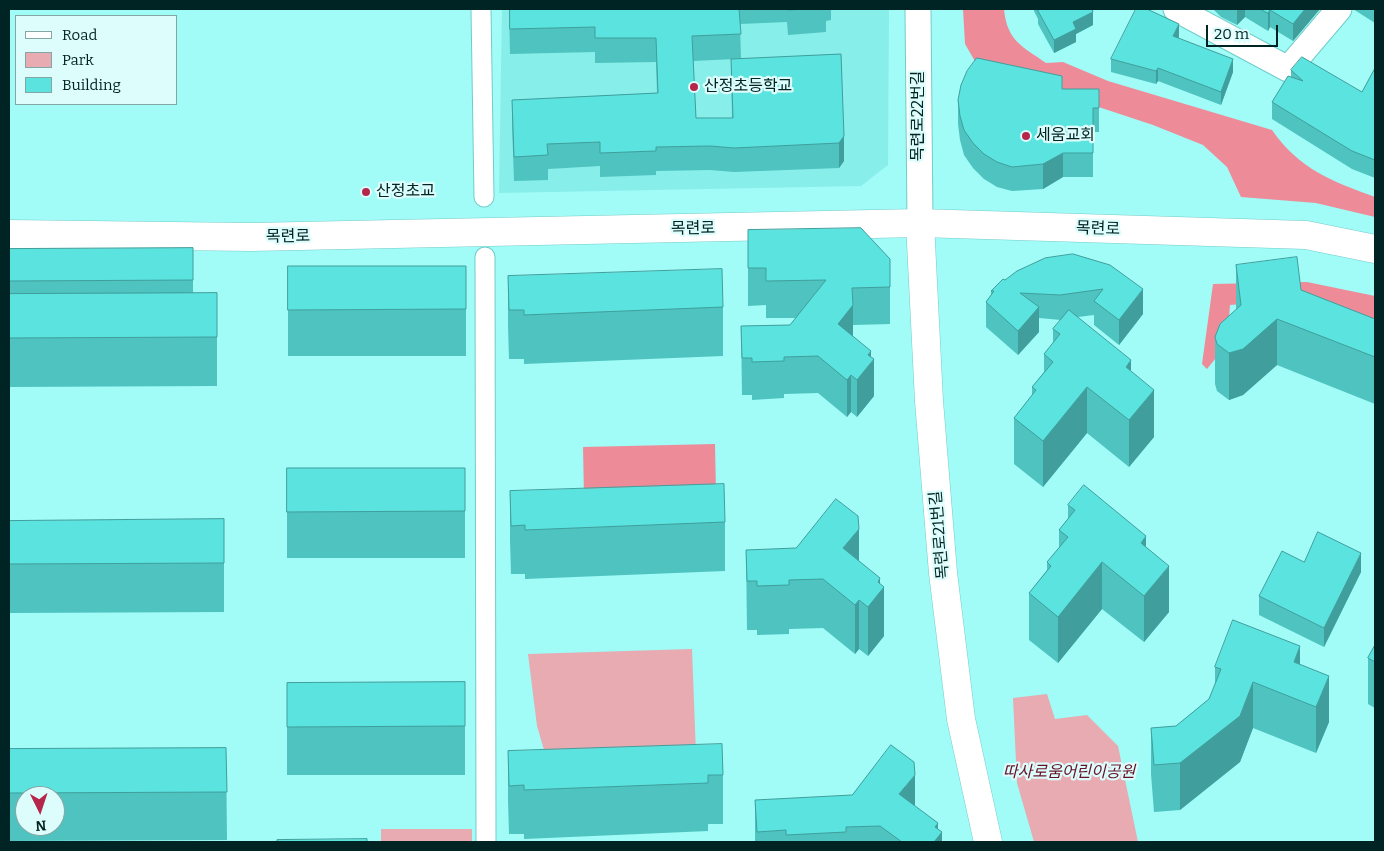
<!DOCTYPE html>
<meta charset="utf-8">
<style>
body{margin:0}
#map{position:relative;width:1384px;height:851px;overflow:hidden;background:#a1fbf7;font-family:Bitter,serif}
canvas{display:block}
.frame{position:absolute;inset:0;border:10px solid #002423;pointer-events:none}
.legend{position:absolute;left:15px;top:15px;width:162px;height:90px;box-sizing:border-box;background:#dcfdfb;border:1px solid #84a6a5;margin:0;padding:6px 9px;list-style:none;font-size:15px;color:#002423}
.legend li{display:flex;align-items:center;gap:10px;height:25px}
.legend b{width:25px;border:1px solid #84a6a5}
.north{position:absolute;left:15px;top:786px;width:50px;height:50px;box-sizing:border-box;background:#dcfdfb;border:1px solid #84a6a5;border-radius:50%;rotate:176deg;font-size:14px;font-weight:700;line-height:20px;text-align:center;color:#002423}
.north::after{content:'';display:block;margin:auto;width:18px;height:22px;background:#b6254a;clip-path:polygon(50% 0,100% 100%,50% 72%,0 100%)}
.scale{position:absolute;left:1206px;top:25px;width:72px;height:22px;box-sizing:border-box;border:2px solid #002423;border-top:0;padding-left:6px;font-size:15px;line-height:18px;white-space:nowrap;color:#002423;-webkit-text-stroke:4px #dcfdfb;paint-order:stroke}
</style>
<div id="map">
<canvas width="1384" height="851"></canvas>
<div class="frame"></div>
<ul class="legend">
<li><b style="height:6px;background:#fff"></b>Road</li>
<li><b style="height:14px;background:#e7abb1"></b>Park</li>
<li><b style="height:14px;background:#5be3df"></b>Building</li>
</ul>
<div class="north">N</div>
<div class="scale">20 m</div>
</div>
<script>
const c = document.querySelector('canvas').getContext('2d');
c.lineJoin = 'round';
function fill(path, color) {
  c.fillStyle = color;
  c.fill(path, 'evenodd');
}
function strokePath(path, color, width, dash) {
  c.strokeStyle = color;
  c.lineWidth = width;
  c.lineCap = dash ? 'butt' : 'round';
  c.setLineDash(dash || []);
  c.stroke(path);
}
function drawText(font, color, halo, rows, align = 'center') {
  c.font = font + ' Bitter,"Noto Sans KR",serif';
  c.lineWidth = 4.5;
  c.setLineDash([]);
  c.textBaseline = 'middle';
  c.strokeStyle = halo;
  c.fillStyle = color;
  for (const [text, x, y, turn = 0] of rows) {
    c.save();
    c.translate(x, y);
    c.rotate((+turn || 0) * Math.PI / 180);
    c.textAlign = isNaN(turn) ? turn : align;
    if (halo) c.strokeText(text, 0, 0);
    c.fillText(text, 0, 0);
    c.restore();
  }
}
fill(new Path2D(`
 M 502,9 L 889,9 L 888,165 L 861,186 L 499,193 Z`), '#88eeea');
fill(new Path2D(`
 M 692,649 L 696,755 L 547,760 L 537,726 L 528,654 Z
 M 1047,694 L 1055,719 L 1087,715 L 1118,746 L 1138,842 L 1034,842 L 1017,783 L 1013,698 Z
 M 472,829 L 472,842 L 381,842 L 381,829 Z`), '#e7abb1');
fill(new Path2D(`
 M 963,9 L 1004,9 C 1007,41 1022,46 1046,63 L 1063,62 L 1108,81 L 1272,130 C 1300,170 1332,181 1375,197 L 1375,217 L 1316,203 L 1241,197 L 1227,167 L 1203,145 L 1153,125 L 1005,76 L 976,63 L 965,44 Z
 M 1307,282 L 1375,296 L 1375,321 L 1305,299 L 1230,305 L 1227,344 L 1207,369 L 1202,364 L 1213,284 Z
 M 715,444 L 716,493 L 584,497 L 583,447 Z`), '#ed8c98');
const pedestrian = new Path2D(`
 M 481,9 L 484,197
 M 485,257 L 486,842`);
const minor = new Path2D(`
 M 918,9 L 920,223
 M 1176,9 L 1288,69 L 1339,9`);
const tertiary = new Path2D(`
 M 920,223 L 929,401 L 943,573 L 961,719 L 988,842`);
const secondary = new Path2D(`
 M 9,234 L 251,237 L 920,223 L 1306,235 L 1375,249`);
strokePath(pedestrian, '#72ccc9', 21);
strokePath(minor, '#72ccc9', 27);
strokePath(tertiary, '#72ccc9', 29);
strokePath(secondary, '#72ccc9', 29);
strokePath(pedestrian, '#fff', 19);
strokePath(minor, '#fff', 25);
strokePath(tertiary, '#fff', 28);
strokePath(secondary, '#fff', 28);
fill(new Path2D(`
 M 509,9 L 831,9 L 831,20 L 826,21 L 826,32 L 788,35 L 787,22 L 740,24 L 741,59 L 841,54 L 844,161 L 839,168 L 734,172 L 710,170 L 656,171 L 656,175 L 600,177 L 600,166 L 548,169 L 548,180 L 514,181 L 512,124 L 512,100 L 657,93 L 656,62 L 595,63 L 595,52 L 510,54 ZM 731,59 L 732,118 L 696,118 L 693,61 L 735,59 Z
 M 1034,9 L 1092,9 L 1093,25 L 1076,34 L 1076,42 L 1054,53 L 1038,24 L 1038,19 L 1034,11 Z
 M 1213,9 L 1320,9 L 1293,41 L 1270,27 L 1268,31 L 1245,17 L 1237,25 L 1221,17 Z
 M 1353,9 L 1375,9 L 1375,23 Z
 M 1179,37 L 1178,39 L 1233,72 L 1221,105 L 1158,81 L 1156,84 L 1111,72 L 1111,59 Z
 M 1375,68 L 1375,178 L 1352,169 L 1272,119 L 1272,102 L 1291,77 L 1291,70 L 1362,92 Z
 M 1062,89 L 1099,89 L 1099,132 L 1093,132 L 1093,177 L 1063,177 L 1043,189 L 1012,191 L 997,187 L 984,179 L 973,168 L 964,155 L 960,140 L 958,124 L 958,100 Z
 M 748,230 L 890,287 L 890,324 L 853,325 L 853,337 L 871,357 L 874,396 L 857,417 L 851,412 L 847,417 L 818,393 L 784,394 L 784,398 L 752,400 L 752,395 L 742,395 L 741,326 L 790,325 L 796,318 L 766,318 L 766,305 L 748,306 Z
 M 193,248 L 193,293 L 217,293 L 217,386 L 9,387 L 9,249 Z
 M 1073,254 L 1143,314 L 1119,345 L 1094,325 L 1094,315 L 1078,317 L 1131,372 L 1154,437 L 1129,467 L 1087,433 L 1043,487 L 1014,464 L 1014,418 L 1032,395 L 1032,387 L 1044,372 L 1044,354 L 1053,343 L 1053,329 L 1061,320 L 1039,318 L 1039,332 L 1018,355 L 986,327 L 986,302 L 991,295 L 991,291 L 1005,280 Z
 M 1236,265 L 1375,319 L 1375,404 L 1277,365 L 1243,395 L 1229,400 L 1217,391 L 1215,384 L 1215,337 L 1236,310 Z
 M 288,266 L 466,266 L 466,356 L 288,356 Z
 M 508,276 L 723,307 L 723,356 L 524,364 L 524,359 L 509,359 L 508,325 Z
 M 287,468 L 465,468 L 465,558 L 287,558 Z
 M 510,491 L 725,522 L 725,571 L 525,579 L 525,574 L 511,574 L 510,540 Z
 M 1068,505 L 1146,547 L 1169,612 L 1144,642 L 1102,609 L 1058,663 L 1029,640 L 1029,593 L 1047,570 L 1047,562 L 1059,548 L 1059,530 L 1068,519 Z
 M 224,519 L 224,612 L 9,613 L 9,521 Z
 M 746,550 L 859,561 L 880,584 L 884,636 L 868,656 L 859,649 L 855,654 L 823,628 L 789,629 L 789,634 L 757,635 L 757,630 L 747,630 Z
 M 1304,562 L 1361,572 L 1324,647 L 1259,615 L 1259,596 Z
 M 1375,645 L 1375,708 L 1368,704 L 1368,658 Z
 M 1300,664 L 1329,722 L 1316,753 L 1253,728 L 1240,762 L 1180,810 L 1154,812 L 1151,774 L 1151,728 L 1176,726 L 1209,699 L 1215,686 L 1215,667 Z
 M 465,682 L 465,775 L 287,775 L 287,683 Z
 M 226,748 L 227,840 L 9,841 L 9,749 ZM 25,796 L 55,796 L 55,826 L 25,826 Z
 M 508,751 L 723,775 L 723,824 L 708,824 L 708,831 L 524,839 L 524,834 L 509,834 L 508,800 Z
 M 755,800 L 915,806 L 938,829 L 942,842 L 786,842 L 786,830 L 786,842 L 755,842 Z`), '#4ec3c0');
fill(new Path2D(`
 M 1237,9 L 1245,9 L 1245,17 L 1237,25 Z
 M 1305,9 L 1320,9 L 1293,41 L 1293,24 Z
 M 1270,10 L 1270,27 L 1268,31 L 1268,13 Z
 M 1093,12 L 1093,25 L 1076,34 L 1076,42 L 1054,53 L 1054,40 L 1073,22 Z
 M 1179,24 L 1179,37 L 1173,50 L 1173,36 Z
 M 1233,59 L 1233,72 L 1221,105 L 1221,92 Z
 M 1158,68 L 1158,81 L 1156,84 L 1156,71 Z
 M 844,136 L 844,161 L 839,168 L 839,143 Z
 M 1063,153 L 1063,177 L 1043,189 L 1043,164 Z
 M 1143,289 L 1143,314 L 1119,345 L 1119,320 Z
 M 853,305 L 853,342 L 838,324 Z
 M 1039,307 L 1039,332 L 1018,355 L 1018,331 Z
 M 1277,319 L 1277,365 L 1243,395 L 1229,400 L 1229,353 Z
 M 871,351 L 871,363 L 874,359 L 874,396 L 857,417 L 857,380 L 868,355 Z
 M 1131,360 L 1131,407 L 1126,367 Z
 M 851,375 L 851,412 L 847,417 L 847,380 Z
 M 1087,387 L 1087,433 L 1043,487 L 1043,441 Z
 M 1154,390 L 1154,437 L 1129,467 L 1129,420 Z
 M 859,529 L 859,578 L 843,597 L 843,548 Z
 M 1146,536 L 1146,582 L 1141,543 Z
 M 1361,553 L 1361,572 L 1324,647 L 1324,628 Z
 M 1102,562 L 1102,609 L 1058,663 L 1058,617 Z
 M 1169,566 L 1169,612 L 1144,642 L 1144,596 Z
 M 880,578 L 880,592 L 884,587 L 884,636 L 868,656 L 868,607 L 878,582 Z
 M 859,600 L 859,649 L 855,654 L 855,605 Z
 M 1300,646 L 1300,693 L 1294,662 Z
 M 1329,676 L 1329,722 L 1316,753 L 1316,707 Z
 M 1253,682 L 1253,728 L 1240,762 L 1180,810 L 1180,763 Z
 M 915,775 L 915,823 L 899,794 Z
 M 938,823 L 938,837 L 942,832 L 942,842 L 934,842 L 935,827 Z`), '#409f9c');
const building = new Path2D(`
 M 510,9 L 739,9 L 741,34 L 692,36 L 696,118 L 733,118 L 731,59 L 841,54 L 844,136 L 839,143 L 734,148 L 710,146 L 656,147 L 656,151 L 600,153 L 600,142 L 547,144 L 548,155 L 514,157 L 512,100 L 658,93 L 656,38 L 595,38 L 595,27 L 510,29 Z
 M 788,9 L 807,9 L 788,10 Z
 M 1040,9 L 1092,9 L 1093,12 L 1073,22 L 1076,29 L 1054,40 L 1038,11 Z
 M 1136,9 L 1147,9 L 1179,24 L 1173,36 L 1233,59 L 1221,92 L 1158,68 L 1156,71 L 1111,59 Z
 M 1260,9 L 1305,9 L 1293,24 L 1270,10 L 1268,13 Z
 M 1302,57 L 1362,92 L 1375,68 L 1375,160 L 1352,151 L 1272,102 L 1288,76 L 1303,81 L 1291,70 Z
 M 977,58 L 1062,76 L 1062,89 L 1099,89 L 1099,108 L 1093,108 L 1093,153 L 1063,153 L 1043,164 L 1012,167 L 997,162 L 984,154 L 973,143 L 964,130 L 960,116 L 958,100 L 961,85 L 967,71 Z
 M 861,228 L 890,259 L 890,287 L 852,288 L 853,305 L 838,324 L 871,351 L 868,355 L 874,359 L 857,380 L 851,375 L 847,380 L 818,356 L 784,357 L 784,361 L 752,362 L 752,358 L 742,358 L 741,326 L 790,325 L 826,280 L 766,281 L 766,268 L 748,268 L 748,230 Z
 M 193,248 L 193,280 L 9,281 L 9,249 Z
 M 1073,254 L 1110,265 L 1143,289 L 1119,320 L 1094,301 L 1103,289 L 1060,295 L 1020,293 L 1039,307 L 1018,331 L 986,302 L 994,291 L 991,291 L 1003,279 L 1005,280 L 1017,271 L 1045,258 Z
 M 1297,257 L 1301,290 L 1375,319 L 1375,357 L 1277,319 L 1243,349 L 1229,353 L 1217,344 L 1215,337 L 1220,324 L 1241,305 L 1236,265 Z
 M 288,266 L 466,266 L 466,309 L 288,310 Z
 M 722,269 L 723,307 L 524,315 L 524,310 L 509,310 L 508,276 Z
 M 217,293 L 217,337 L 9,338 L 9,294 Z
 M 1069,310 L 1131,360 L 1126,367 L 1154,390 L 1129,420 L 1087,387 L 1043,441 L 1014,418 L 1036,390 L 1032,387 L 1053,362 L 1044,354 L 1060,334 L 1053,329 Z
 M 287,468 L 465,468 L 465,511 L 287,512 Z
 M 724,484 L 725,522 L 525,530 L 525,525 L 511,526 L 510,491 Z
 M 1084,485 L 1146,536 L 1141,543 L 1169,566 L 1144,596 L 1102,562 L 1058,617 L 1029,593 L 1051,566 L 1047,562 L 1068,537 L 1059,530 L 1075,510 L 1068,505 Z
 M 836,499 L 858,516 L 859,529 L 843,548 L 880,578 L 878,582 L 884,587 L 868,607 L 859,600 L 855,605 L 823,579 L 789,580 L 789,585 L 757,586 L 757,581 L 747,581 L 746,550 L 796,548 Z
 M 224,519 L 224,563 L 9,564 L 9,521 Z
 M 1318,532 L 1361,553 L 1324,628 L 1259,596 L 1282,551 L 1304,562 Z
 M 1233,620 L 1300,646 L 1294,662 L 1329,676 L 1316,707 L 1253,682 L 1240,716 L 1180,763 L 1154,765 L 1151,728 L 1176,726 L 1209,699 L 1221,669 L 1215,667 Z
 M 1375,645 L 1375,662 L 1368,658 Z
 M 465,682 L 465,726 L 287,727 L 287,683 Z
 M 722,744 L 723,775 L 708,775 L 708,783 L 524,790 L 524,785 L 509,786 L 508,751 Z
 M 891,745 L 914,762 L 915,775 L 899,794 L 938,823 L 935,827 L 942,832 L 934,842 L 902,842 L 880,826 L 846,827 L 846,832 L 786,835 L 786,830 L 757,832 L 755,800 L 852,795 Z
 M 226,748 L 227,792 L 9,793 L 9,749 Z
 M 367,839 L 367,842 L 277,842 L 277,840 Z`);
fill(building, '#5be3df');
strokePath(building, '#409f9c', 1);
for (const [x, y, r, color] of [
 [694,87,5,"#b6254a"],
 [1026,136,5,"#b6254a"],
 [366,192,5,"#b6254a"]
]) {
  const dot = new Path2D();
  dot.arc(x, y, r, 0, 2 * Math.PI);
  c.fillStyle = color;
  c.fill(dot);
  strokePath(dot, '#dcfdfb', 2);
}
drawText('16px', '#002423', '#dcfdfb', [
 ["산정초등학교",704,87],
 ["세움교회",1036,136],
 ["산정초교",376,192]
], 'left');
drawText('16px', '#002423', '#dcfdfb', [
 ["목련로22번길",919,116,-90],
 ["목련로",693,229,-1],
 ["목련로",1098,229,2],
 ["목련로",288,237,-1],
 ["목련로21번길",940,535,-95]
]);
drawText('italic 16px', '#671127', '#dcfdfb', [
 ["따사로움어린이공원",1069,773]
]);
</script>
